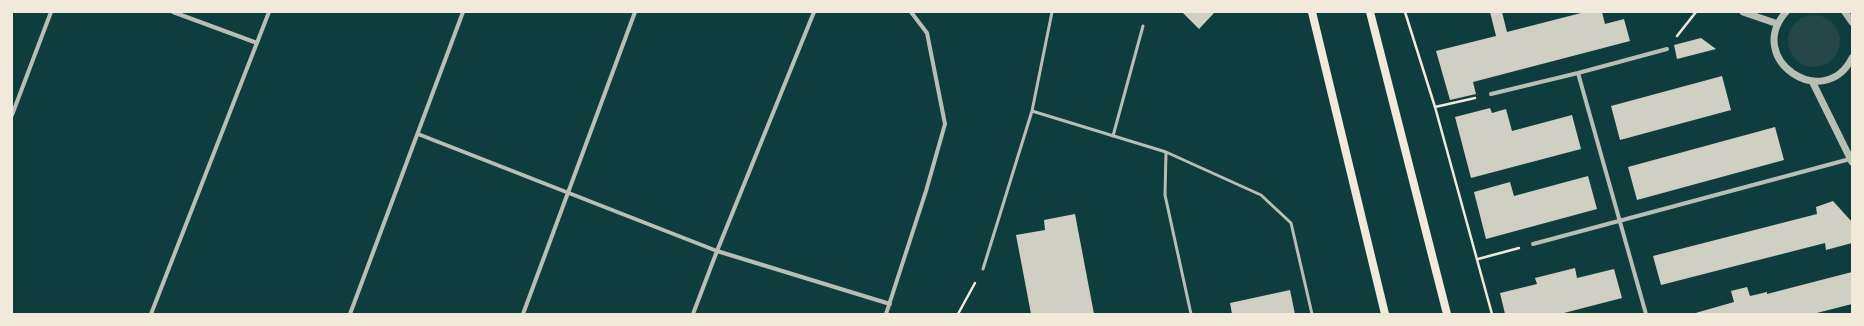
<!DOCTYPE html>
<style>
body{margin:0}
#map{position:relative;width:1864px;height:326px;overflow:hidden;background:#0f3d3e;font-family:"Roboto Condensed",sans-serif}
canvas{display:block}
.frame{position:absolute;inset:0;border:13px solid #f1e9da;pointer-events:none}
</style>
<div id="map">
<canvas width="1864" height="326"></canvas>
<div class="frame"></div>
</div>
<script>
const c = document.querySelector('canvas').getContext('2d');
c.lineJoin = 'round';
function fill(path, color) {
  c.fillStyle = color;
  c.fill(path, 'evenodd');
}
function strokePath(path, color, width, dash) {
  c.strokeStyle = color;
  c.lineWidth = width;
  c.lineCap = dash ? 'butt' : 'round';
  c.setLineDash(dash || []);
  c.stroke(path);
}
fill(new Path2D(`
 M1788 41a26 26 0 1 1 52 0a26 26 0 1 1-52 0Z`), '#244646');
fill(new Path2D(`
 M 1182,12 L 1215,12 L 1199,29 Z
 M 1490,12 L 1502,12 L 1507,32 L 1585,12 L 1602,12 L 1605,24 L 1624,19 L 1630,41 L 1473,82 L 1476,94 L 1450,100 L 1436,51 L 1496,36 Z
 M 1701,38 L 1716,49 L 1677,59 L 1674,45 Z
 M 1722,76 L 1731,110 L 1620,140 L 1611,106 Z
 M 1490,108 L 1492,113 L 1506,109 L 1512,131 L 1572,115 L 1581,149 L 1471,178 L 1455,117 Z
 M 1775,127 L 1784,160 L 1637,200 L 1628,167 Z
 M 1588,176 L 1597,209 L 1486,239 L 1474,192 L 1510,182 L 1514,196 Z
 M 1833,201 L 1852,222 L 1852,243 L 1826,250 L 1825,243 L 1661,285 L 1653,256 L 1817,214 L 1816,207 Z
 M 1075,214 L 1094,314 L 1031,314 L 1016,235 L 1045,230 L 1044,220 Z
 M 1575,268 L 1577,278 L 1614,269 L 1622,298 L 1560,314 L 1505,314 L 1500,293 L 1537,284 L 1535,278 Z
 M 1852,272 L 1852,304 L 1813,314 L 1692,314 L 1734,302 L 1731,291 L 1747,287 L 1750,296 L 1767,292 L 1767,294 Z
 M 1290,290 L 1295,314 L 1232,314 L 1230,303 Z`), '#cfcfc3');
strokePath(new Path2D(`
 M 1405,12 L 1435,107 L 1475,98
 M 1677,36 L 1696,12
 M 1435,107 L 1492,314
 M 1478,259 L 1519,248
 M 958,314 L 975,283`), '#f1e9da', 2.5);
strokePath(new Path2D(`
 M 1052,12 L 1032,111 L 1166,152 L 1261,195 L 1291,223 L 1312,314
 M 1113,136 L 1143,26
 M 1166,152 L 1165,195 L 1191,314
 M 983,269 L 1032,111`), '#b8beb3', 3);
strokePath(new Path2D(`
 M 173,12 L 257,43
 M 1578,73 L 1646,314
 M 1491,94 L 1578,73 L 1667,49
 M 12,115 L 51,12
 M 418,134 L 717,251 L 890,304
 M 1533,244 L 1850,159
 M 151,314 L 269,12
 M 350,314 L 463,12
 M 523,314 L 635,12
 M 693,314 L 717,251 L 814,12
 M 886,314 L 926,191 L 945,124 L 927,33 L 911,12`), '#b8beb3', 4);
strokePath(new Path2D(`
 M 1743,12 L 1778,24
 M 1786,12 C 1744,59 1824,113 1852,58
 M 1845,12 L 1852,22
 M 1812,81 L 1852,162`), '#b8beb3', 7);
strokePath(new Path2D(`
 M 1312,12 L 1385,314
 M 1370,12 L 1447,314`), '#f1e9da', 8);
</script>
